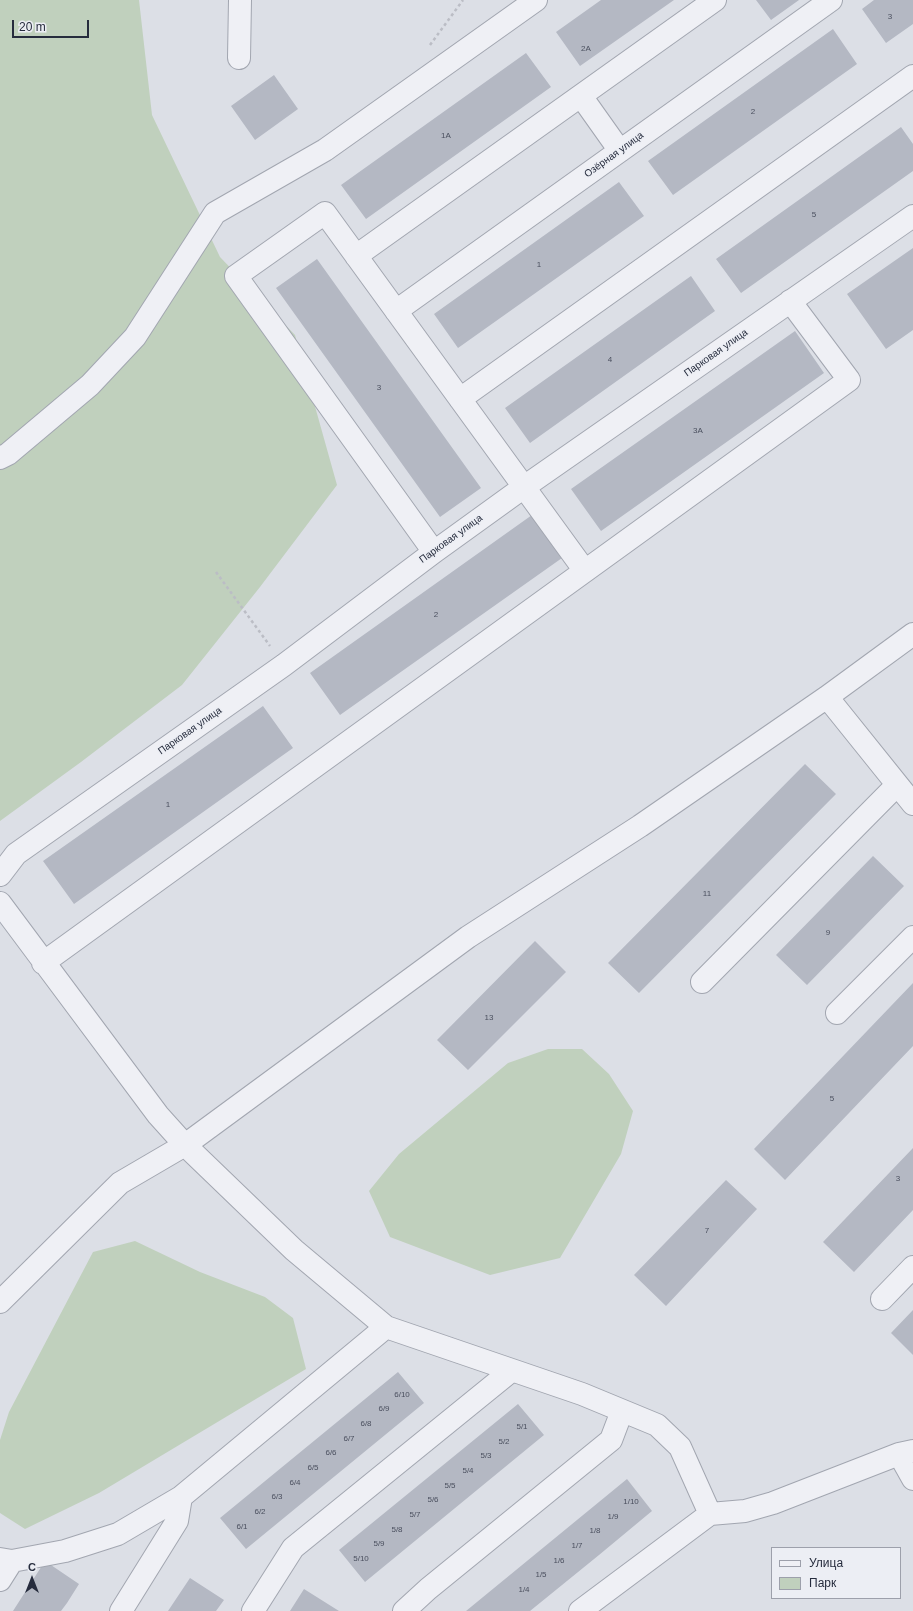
<!DOCTYPE html>
<meta charset="utf-8">
<style>
body{margin:0}
#map{position:relative;width:913px;height:1611px;overflow:hidden;background:#dcdfe6;font-family:Arial,sans-serif}
canvas{display:block}
.legend{position:absolute;left:771px;top:1547px;width:130px;height:52px;box-sizing:border-box;background:#eceef4;border:1px solid #9da0ab;margin:0;padding:5px 7px;list-style:none;font-size:12px;color:#262c3d}
.legend li{display:flex;align-items:center;gap:8px;height:20px}
.legend b{width:20px;border:1px solid #9da0ab}
.north{position:absolute;left:12px;top:1559px;width:40px;height:40px;-webkit-text-stroke:3px #eceef4;paint-order:stroke;rotate:0deg;font-size:11px;font-weight:700;line-height:16px;text-align:center;color:#262c3d}
.north::after{content:'';display:block;margin:auto;width:14px;height:18px;background:#262c3d;clip-path:polygon(50% 0,100% 100%,50% 72%,0 100%)}
.scale{position:absolute;left:12px;top:20px;width:77px;height:18px;box-sizing:border-box;border:2px solid #262c3d;border-top:0;padding-left:5px;font-size:12px;line-height:14px;white-space:nowrap;color:#262c3d;-webkit-text-stroke:3px #eceef4;paint-order:stroke}
</style>
<div id="map">
<canvas width="913" height="1611"></canvas>
<ul class="legend">
<li><b style="height:5px;background:#eff0f5"></b>Улица</li>
<li><b style="height:11px;background:#c0d0bd"></b>Парк</li>
</ul>
<div class="north">С</div>
<div class="scale">20 m</div>
</div>
<script>
const c = document.querySelector('canvas').getContext('2d');
c.lineJoin = 'round';
function fill(path, color) {
  c.fillStyle = color;
  c.fill(path, 'evenodd');
}
function strokePath(path, color, width, dash) {
  c.strokeStyle = color;
  c.lineWidth = width;
  c.lineCap = dash ? 'butt' : 'round';
  c.setLineDash(dash || []);
  c.stroke(path);
}
function drawText(font, color, halo, rows, align = 'center') {
  c.font = font + ' Arial,sans-serif';
  c.lineWidth = 3;
  c.setLineDash([]);
  c.textBaseline = 'middle';
  c.strokeStyle = halo;
  c.fillStyle = color;
  for (const [text, x, y, turn = 0] of rows) {
    c.save();
    c.translate(x, y);
    c.rotate((+turn || 0) * Math.PI / 180);
    c.textAlign = isNaN(turn) ? turn : align;
    if (halo) c.strokeText(text, 0, 0);
    c.fillText(text, 0, 0);
    c.restore();
  }
}
fill(new Path2D(`
 M 0,0 L 139,0 L 152,115 L 220,257 L 295,335 L 337,485 L 260,587 L 182,685 L 81,762 L 0,821 Z
 M 548,1049 L 582,1049 L 609,1074 L 633,1111 L 621,1154 L 560,1258 L 490,1275 L 390,1237 L 369,1191 L 399,1154 L 508,1063 Z
 M 135,1241 L 200,1272 L 265,1297 L 293,1318 L 306,1369 L 99,1493 L 25,1529 L 0,1513 L 0,1440 L 9,1412 L 93,1252 Z`), '#c0d0bd');
fill(new Path2D(`
 M 601,0 L 674,0 L 580,66 L 556,32 Z
 M 756,0 L 799,0 L 771,20 Z
 M 874,0 L 913,0 L 913,24 L 886,43 L 862,9 Z
 M 833,29 L 857,64 L 673,195 L 648,161 Z
 M 526,53 L 551,87 L 366,219 L 341,185 Z
 M 274,75 L 298,109 L 255,140 L 231,106 Z
 M 901,127 L 913,144 L 913,171 L 741,293 L 716,259 Z
 M 619,182 L 644,216 L 458,348 L 434,314 Z
 M 913,248 L 913,330 L 886,349 L 847,294 Z
 M 317,259 L 481,488 L 440,517 L 276,288 Z
 M 691,276 L 715,311 L 530,443 L 505,408 Z
 M 795,331 L 824,373 L 601,531 L 571,489 Z
 M 532,515 L 562,558 L 340,715 L 310,673 Z
 M 263,706 L 293,748 L 74,904 L 43,861 Z
 M 805,764 L 836,794 L 639,993 L 608,963 Z
 M 873,856 L 904,886 L 807,985 L 776,955 Z
 M 535,941 L 566,972 L 468,1070 L 437,1040 Z
 M 913,983 L 913,1046 L 785,1180 L 754,1149 Z
 M 913,1148 L 913,1210 L 854,1272 L 823,1242 Z
 M 726,1180 L 757,1209 L 666,1306 L 634,1275 Z
 M 913,1310 L 913,1355 L 891,1333 Z
 M 398,1372 L 424,1403 L 246,1549 L 220,1518 Z
 M 518,1404 L 544,1435 L 365,1582 L 339,1550 Z
 M 627,1479 L 652,1511 L 599,1555 L 530,1611 L 466,1611 Z
 M 45,1561 L 79,1584 L 67,1603 L 61,1611 L 13,1611 Z
 M 190,1578 L 224,1600 L 216,1611 L 168,1611 Z
 M 304,1589 L 339,1611 L 290,1611 Z`), '#b4b8c3');
const minor = new Path2D(`
 M 239,58 L 240,0
 M 581,96 L 620,151
 M 356,256 L 715,0
 M 396,311 L 831,0
 M 460,399 L 913,76
 M 0,458 L 8,454 L 90,385 L 135,337 L 215,213 L 325,150 L 536,0
 M 434,552 L 236,276 L 325,213 L 585,571
 M 827,697 L 913,804
 M 0,875 L 16,854 L 284,665 L 434,552 L 524,487 L 913,216
 M 0,903 L 158,1115 L 185,1145 L 294,1250 L 386,1327 L 582,1394 L 657,1425 L 680,1447 L 710,1514
 M 43,963 L 849,380 L 790,301
 M 702,982 L 897,785
 M 837,1013 L 913,937
 M 882,1299 L 913,1267
 M 0,1302 L 120,1183 L 185,1145 L 468,937 L 640,826 L 827,697 L 913,634
 M 899,1454 L 913,1479
 M 0,1559 L 12,1561 L 65,1551 L 118,1534 L 181,1497 L 386,1327
 M 0,1580 L 12,1561
 M 121,1611 L 177,1521 L 181,1497
 M 253,1611 L 293,1548 L 511,1371
 M 404,1611 L 428,1589 L 611,1440 L 622,1411
 M 580,1611 L 710,1514 L 745,1511 L 773,1503 L 899,1454 L 913,1451`);
strokePath(minor, '#a2a6b0', 24);
strokePath(new Path2D(`
 M 430,45 L 463,0
 M 216,572 L 270,646`), '#bbbdc5', 2.5, [3, 3]);
strokePath(minor, '#eff0f5', 22);
drawText('8px', '#4a4f5e', null, [
 ["3",890,17],
 ["2А",586,49],
 ["2",753,112],
 ["1А",446,136],
 ["5",814,215],
 ["1",539,265],
 ["4",610,360],
 ["3",379,388],
 ["3А",698,431],
 ["2",436,615],
 ["1",168,805],
 ["11",707,894],
 ["9",828,933],
 ["13",489,1018],
 ["5",832,1099],
 ["3",898,1179],
 ["7",707,1231],
 ["6/10",402,1395],
 ["6/9",384,1409],
 ["6/8",366,1424],
 ["5/1",522,1427],
 ["6/7",349,1439],
 ["5/2",504,1442],
 ["6/6",331,1453],
 ["5/3",486,1456],
 ["6/5",313,1468],
 ["5/4",468,1471],
 ["6/4",295,1483],
 ["5/5",450,1486],
 ["6/3",277,1497],
 ["5/6",433,1500],
 ["1/10",631,1502],
 ["6/2",260,1512],
 ["5/7",415,1515],
 ["1/9",613,1517],
 ["6/1",242,1527],
 ["5/8",397,1530],
 ["1/8",595,1531],
 ["5/9",379,1544],
 ["1/7",577,1546],
 ["5/10",361,1559],
 ["1/6",559,1561],
 ["1/5",541,1575],
 ["1/4",524,1590]
]);
drawText('10px', '#262c3d', '#eceef4', [
 ["Озёрная улица",614,155,-36],
 ["Парковая улица",716,353,-35],
 ["Парковая улица",451,539,-36],
 ["Парковая улица",190,731,-35]
]);
</script>
